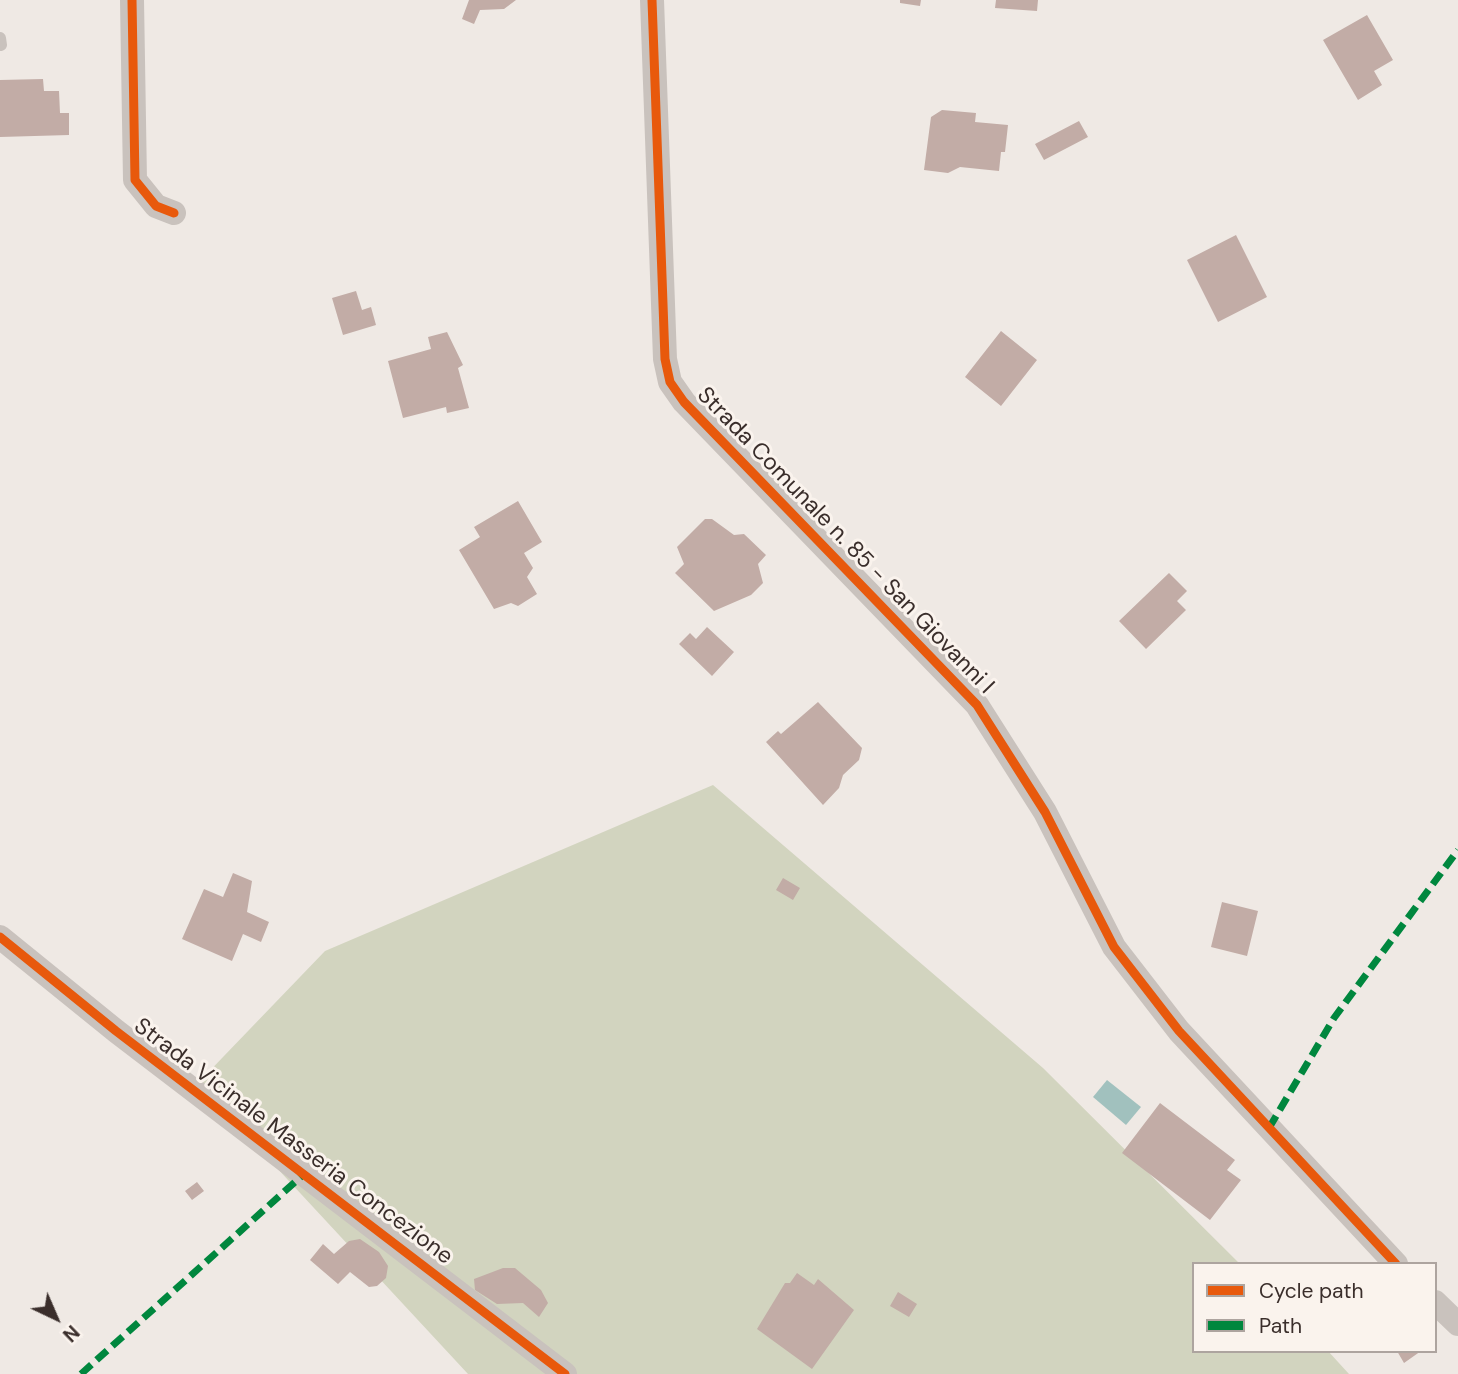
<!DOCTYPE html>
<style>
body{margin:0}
#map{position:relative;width:1458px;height:1374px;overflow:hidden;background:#efe9e4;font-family:"DM Sans",sans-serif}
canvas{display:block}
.legend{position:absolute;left:1192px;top:1262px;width:245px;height:91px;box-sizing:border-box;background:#faf3ed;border:2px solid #ada49f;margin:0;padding:9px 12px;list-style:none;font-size:21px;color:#3a2e2b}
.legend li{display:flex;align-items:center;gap:14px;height:35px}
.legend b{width:35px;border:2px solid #ada49f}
.north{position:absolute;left:21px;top:1283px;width:70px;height:70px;-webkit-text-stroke:5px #faf3ed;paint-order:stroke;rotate:136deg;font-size:19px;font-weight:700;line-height:28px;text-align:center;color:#3a2e2b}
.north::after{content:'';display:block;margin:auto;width:24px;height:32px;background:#3a2e2b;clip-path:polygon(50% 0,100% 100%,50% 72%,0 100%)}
</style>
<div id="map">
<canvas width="1458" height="1374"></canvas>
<ul class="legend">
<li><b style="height:9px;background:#e8590c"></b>Cycle path</li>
<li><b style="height:9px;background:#00873e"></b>Path</li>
</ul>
<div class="north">N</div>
</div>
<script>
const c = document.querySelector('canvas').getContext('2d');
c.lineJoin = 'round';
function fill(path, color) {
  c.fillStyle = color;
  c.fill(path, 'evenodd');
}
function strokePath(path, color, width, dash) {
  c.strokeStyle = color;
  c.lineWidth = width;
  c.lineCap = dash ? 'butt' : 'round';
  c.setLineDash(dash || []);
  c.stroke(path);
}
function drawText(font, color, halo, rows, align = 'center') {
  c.font = font + ' "DM Sans",sans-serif';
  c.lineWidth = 6;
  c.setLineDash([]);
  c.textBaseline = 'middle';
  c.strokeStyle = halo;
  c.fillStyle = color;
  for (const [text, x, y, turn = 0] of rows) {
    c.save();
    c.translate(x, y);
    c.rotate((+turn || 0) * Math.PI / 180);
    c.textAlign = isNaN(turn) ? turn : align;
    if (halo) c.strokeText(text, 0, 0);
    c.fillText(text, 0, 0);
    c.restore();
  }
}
fill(new Path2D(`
 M 713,785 L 1043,1068 L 1240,1264 L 1194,1264 L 1194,1351 L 1328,1351 L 1349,1374 L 468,1374 L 198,1083 L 325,951 Z`), '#d2d4bf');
fill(new Path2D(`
 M 1107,1080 L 1141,1107 L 1126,1125 L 1093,1097 Z`), '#a1c1be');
fill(new Path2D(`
 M 469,0 L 516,0 L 504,9 L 480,10 L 474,24 L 462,19 Z
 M 900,0 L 921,0 L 920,6 L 900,3 Z
 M 996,0 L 1038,0 L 1037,11 L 995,8 Z
 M 1367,15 L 1393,60 L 1374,71 L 1382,85 L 1358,100 L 1323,40 Z
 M 43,79 L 44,91 L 59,91 L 60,113 L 69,113 L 69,135 L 0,137 L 0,80 Z
 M 942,110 L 976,113 L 975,122 L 1008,125 L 1005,152 L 1001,152 L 999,171 L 960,167 L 948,173 L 924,170 L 931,117 Z
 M 1079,121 L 1088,137 L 1044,160 L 1035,144 Z
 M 1236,235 L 1267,297 L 1218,322 L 1187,260 Z
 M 356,291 L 362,310 L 371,307 L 376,325 L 343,335 L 332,298 Z
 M 1001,331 L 1037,360 L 1001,406 L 965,377 Z
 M 447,332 L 463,365 L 458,368 L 469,408 L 447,413 L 446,407 L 403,418 L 388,361 L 431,349 L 428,337 Z
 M 518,501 L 542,542 L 524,553 L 533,568 L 527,577 L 537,594 L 518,606 L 511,603 L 494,609 L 459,550 L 480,537 L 474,527 Z
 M 705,519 L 712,519 L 734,535 L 744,534 L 766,555 L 758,564 L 763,583 L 751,595 L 714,611 L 675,573 L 684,564 L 677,547 Z
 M 1169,573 L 1187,591 L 1177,601 L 1186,610 L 1146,649 L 1119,621 Z
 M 707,627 L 734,652 L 712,676 L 679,644 L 690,633 L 696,639 Z
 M 818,702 L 862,748 L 859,760 L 843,775 L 839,788 L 823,805 L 766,742 L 778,731 L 781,734 Z
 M 233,873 L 252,881 L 247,912 L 269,922 L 261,942 L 243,934 L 232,961 L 182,939 L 204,889 L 223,897 Z
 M 783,878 L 800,888 L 793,900 L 776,890 Z
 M 1222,902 L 1258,911 L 1247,956 L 1211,947 Z
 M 1160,1103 L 1235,1160 L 1227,1170 L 1241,1180 L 1210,1220 L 1122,1153 Z
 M 197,1182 L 204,1191 L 192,1200 L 185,1191 Z
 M 360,1239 L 379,1252 L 388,1266 L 386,1278 L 377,1286 L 369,1287 L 350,1272 L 338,1284 L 310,1260 L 323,1244 L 334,1254 L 349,1241 Z
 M 503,1268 L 515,1268 L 541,1290 L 548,1303 L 539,1317 L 523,1303 L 497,1304 L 475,1290 L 474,1279 Z
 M 797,1273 L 814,1285 L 818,1279 L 854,1310 L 812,1369 L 757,1329 L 785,1283 L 790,1283 Z
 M 898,1292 L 917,1304 L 909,1317 L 890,1306 Z
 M 1397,1351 L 1421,1351 L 1404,1363 Z`), '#c2aca6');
strokePath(new Path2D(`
 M 0,38 L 1,45`), '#c9c2bd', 12);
strokePath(new Path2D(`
 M 132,0 L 135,180 L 156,206 L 174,213
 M 652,0 L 665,359 L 670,382 L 684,402 L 977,705 L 1045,812 L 1114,947 L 1179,1031 L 1396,1264
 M 0,937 L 116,1031 L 565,1374
 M 1435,1302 L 1458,1324`), '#c9c2bd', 24);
strokePath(new Path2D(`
 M 1269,1128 L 1334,1018 L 1458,850
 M 81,1374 L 304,1174`), '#00873e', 7, [14, 7]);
strokePath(new Path2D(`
 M 132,0 L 135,180 L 156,206 L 174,213
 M 652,0 L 665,359 L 670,382 L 684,402 L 977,705 L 1045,812 L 1114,947 L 1179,1031 L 1396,1264
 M 0,937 L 116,1031 L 565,1374`), '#e8590c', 9);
drawText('23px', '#3a2e2b', '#faf3ed', [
 ["Strada Comunale n. 85 - San Giovanni I",845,541,46],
 ["Strada Vicinale Masseria Concezione",293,1142,37]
]);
</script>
